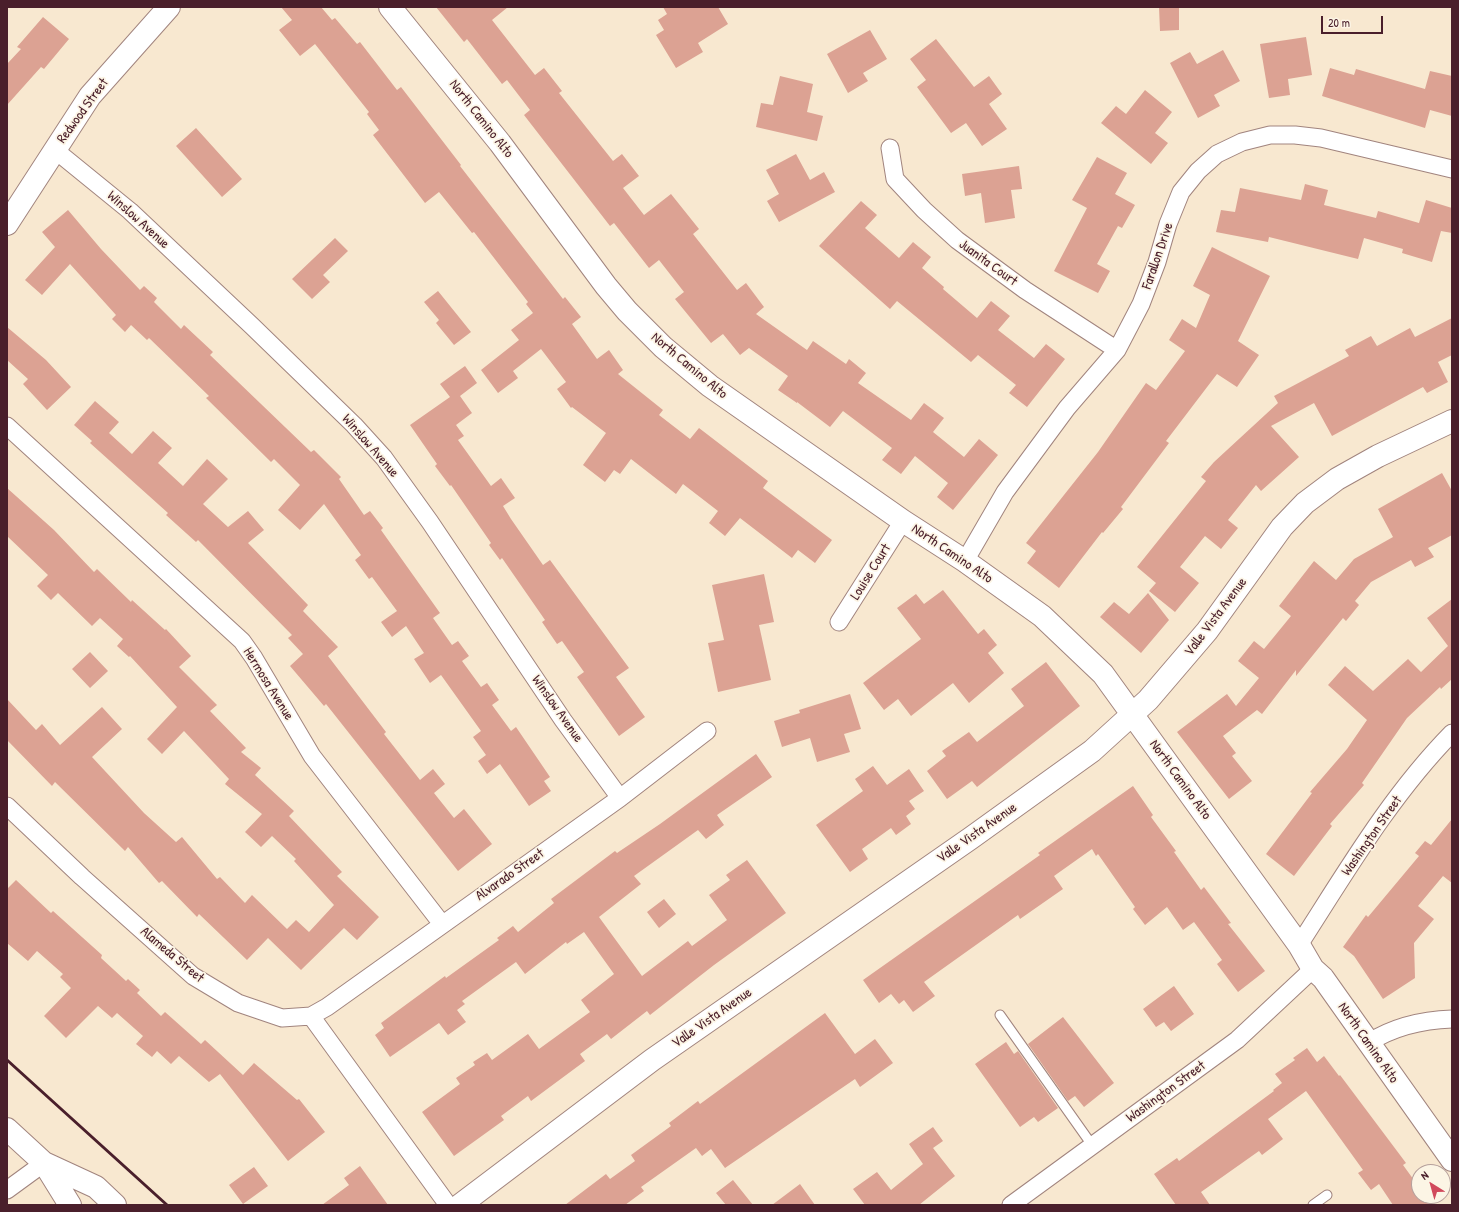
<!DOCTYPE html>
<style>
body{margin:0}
#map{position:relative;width:1459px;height:1212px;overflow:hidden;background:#f8e8d0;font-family:"Patrick Hand",sans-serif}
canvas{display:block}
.frame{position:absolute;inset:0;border:8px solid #4a1f2b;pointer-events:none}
.north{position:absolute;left:1411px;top:1164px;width:40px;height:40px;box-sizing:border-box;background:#fcf5e5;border:1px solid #b59f9b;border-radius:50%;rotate:323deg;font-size:11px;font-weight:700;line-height:16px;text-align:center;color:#4a1f2b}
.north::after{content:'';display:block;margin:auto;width:14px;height:18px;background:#d1495b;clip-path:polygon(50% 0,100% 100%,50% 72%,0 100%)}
.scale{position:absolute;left:1321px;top:16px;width:62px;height:18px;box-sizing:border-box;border:2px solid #4a1f2b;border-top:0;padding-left:5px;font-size:12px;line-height:14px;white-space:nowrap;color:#4a1f2b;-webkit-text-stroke:3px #fcf5e5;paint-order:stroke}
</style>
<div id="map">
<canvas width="1459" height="1212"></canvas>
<div class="frame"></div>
<div class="north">N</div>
<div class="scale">20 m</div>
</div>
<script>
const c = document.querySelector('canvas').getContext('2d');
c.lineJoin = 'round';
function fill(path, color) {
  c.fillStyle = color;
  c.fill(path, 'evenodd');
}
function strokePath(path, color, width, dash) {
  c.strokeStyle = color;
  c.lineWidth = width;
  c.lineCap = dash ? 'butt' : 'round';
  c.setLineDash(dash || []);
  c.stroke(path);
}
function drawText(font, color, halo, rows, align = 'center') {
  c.font = font + ' "Patrick Hand",sans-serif';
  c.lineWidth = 3.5;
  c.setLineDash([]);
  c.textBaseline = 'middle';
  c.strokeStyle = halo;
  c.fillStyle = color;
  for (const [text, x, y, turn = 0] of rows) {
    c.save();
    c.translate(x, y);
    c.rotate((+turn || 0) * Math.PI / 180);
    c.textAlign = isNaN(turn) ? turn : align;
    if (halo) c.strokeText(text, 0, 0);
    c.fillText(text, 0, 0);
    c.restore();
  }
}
fill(new Path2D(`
 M 281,7 L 321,7 L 332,20 L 335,18 L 357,44 L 360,42 L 397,90 L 401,87 L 461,165 L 460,166 L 563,299 L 565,297 L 581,317 L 572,324 L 597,359 L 609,350 L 623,370 L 618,374 L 663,410 L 659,415 L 690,439 L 699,428 L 768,481 L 763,488 L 832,540 L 815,563 L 798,550 L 792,558 L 740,518 L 725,536 L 709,523 L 718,511 L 683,484 L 676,494 L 631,459 L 620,474 L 614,470 L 605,482 L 583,465 L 606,433 L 572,407 L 571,408 L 557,389 L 566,382 L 541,349 L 513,371 L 518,378 L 498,393 L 481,370 L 519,340 L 511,330 L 533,313 L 526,304 L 528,302 L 474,232 L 472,233 L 439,192 L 425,203 L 373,135 L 379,130 L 367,114 L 369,112 L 315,44 L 300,56 L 279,30 L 292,20 Z
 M 436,7 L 508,7 L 492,20 L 535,75 L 544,68 L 562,91 L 559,93 L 613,161 L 622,154 L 639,176 L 623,188 L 644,215 L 671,194 L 699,229 L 693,234 L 737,290 L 746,283 L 764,307 L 756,314 L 807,350 L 813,341 L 846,364 L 849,359 L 866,373 L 858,383 L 911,420 L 924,403 L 944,418 L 933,432 L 964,457 L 979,439 L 998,455 L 953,510 L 937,497 L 948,483 L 915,456 L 901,474 L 882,460 L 892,448 L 843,411 L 830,427 L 797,402 L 797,403 L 778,390 L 788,376 L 749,348 L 740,355 L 723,334 L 711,343 L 675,299 L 684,292 L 659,260 L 649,268 L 614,223 L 610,226 L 524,115 L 530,110 L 507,80 L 502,84 L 467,39 L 464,42 Z
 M 663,7 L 718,7 L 728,24 L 698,43 L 703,52 L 676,68 L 656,35 L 664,30 L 658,20 L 667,14 Z
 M 1159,7 L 1179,7 L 1179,30 L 1160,31 Z
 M 43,17 L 69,39 L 44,69 L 41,67 L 7,105 L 7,64 L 21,49 L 17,47 Z
 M 870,30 L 887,59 L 863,73 L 868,81 L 848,93 L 827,54 Z
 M 1306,37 L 1312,75 L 1288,79 L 1290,95 L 1269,98 L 1260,44 Z
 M 936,39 L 974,87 L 989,76 L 1002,94 L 989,104 L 1007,129 L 982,146 L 966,123 L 951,133 L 917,87 L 926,80 L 910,59 Z
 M 1223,50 L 1240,81 L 1214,95 L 1220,106 L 1198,118 L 1170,63 L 1190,52 L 1197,64 Z
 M 1330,68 L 1354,75 L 1356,69 L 1425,89 L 1430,71 L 1452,76 L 1452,116 L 1430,110 L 1425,128 L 1322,96 Z
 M 780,76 L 813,84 L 807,112 L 823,116 L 817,141 L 756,127 L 761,103 L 773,105 Z
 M 1145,90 L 1172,112 L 1155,133 L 1168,143 L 1151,164 L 1101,123 L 1116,106 L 1126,114 Z
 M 196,128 L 242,179 L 222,197 L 176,146 Z
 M 796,154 L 810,180 L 824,172 L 835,192 L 779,222 L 767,201 L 779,194 L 766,170 Z
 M 1097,157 L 1127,173 L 1115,194 L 1135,205 L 1122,228 L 1118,226 L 1097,264 L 1110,271 L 1098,293 L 1054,271 L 1087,208 L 1072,200 Z
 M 1019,166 L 1022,189 L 1011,190 L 1015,218 L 985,223 L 981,193 L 965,196 L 962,174 Z
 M 1305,184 L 1328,190 L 1324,205 L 1376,218 L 1378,211 L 1419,223 L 1426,200 L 1452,208 L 1452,233 L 1441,231 L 1432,262 L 1402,253 L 1403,249 L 1364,238 L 1358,259 L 1269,237 L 1268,242 L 1216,232 L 1221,210 L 1235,212 L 1240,188 L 1301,200 Z
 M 861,201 L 877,215 L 865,228 L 899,258 L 913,242 L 931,257 L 922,268 L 944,287 L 943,289 L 977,318 L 991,301 L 1010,316 L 998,330 L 1034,358 L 1046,344 L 1065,359 L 1027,407 L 1009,393 L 1016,385 L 978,355 L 971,362 L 897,301 L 890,309 L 819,246 Z
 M 68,210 L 101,249 L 140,290 L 144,286 L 157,298 L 154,302 L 181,329 L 184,325 L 213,352 L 210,355 L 311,452 L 314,450 L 341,477 L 339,479 L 364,515 L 370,511 L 383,528 L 381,530 L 440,613 L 433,618 L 452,645 L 458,641 L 469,656 L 462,661 L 481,687 L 487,683 L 499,700 L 492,705 L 511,731 L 516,727 L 550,777 L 544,781 L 551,791 L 529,806 L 500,764 L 487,774 L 478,761 L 486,755 L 473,737 L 481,731 L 441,675 L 430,683 L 414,659 L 424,653 L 406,626 L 392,637 L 381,622 L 397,611 L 372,577 L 369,579 L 355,560 L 361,555 L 324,504 L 300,530 L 278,510 L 300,485 L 274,459 L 271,462 L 206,398 L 209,396 L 149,338 L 147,340 L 131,325 L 125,332 L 112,319 L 116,315 L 70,264 L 42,295 L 25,280 L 55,247 L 42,232 Z
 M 335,238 L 348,251 L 323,275 L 330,282 L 312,299 L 292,279 Z
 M 1212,247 L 1270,276 L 1238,341 L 1259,355 L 1237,387 L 1217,374 L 1166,441 L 1169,443 L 1121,507 L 1123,509 L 1103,533 L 1102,532 L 1059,588 L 1027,563 L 1036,551 L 1026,543 L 1098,452 L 1146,383 L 1156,390 L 1185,351 L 1169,340 L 1182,319 L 1196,328 L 1210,295 L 1193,286 Z
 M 438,291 L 471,332 L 454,345 L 436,323 L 439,320 L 424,302 Z
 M 1452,318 L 1452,355 L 1438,362 L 1448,382 L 1427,393 L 1423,387 L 1332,436 L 1314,403 L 1271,426 L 1299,457 L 1261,491 L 1256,485 L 1228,520 L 1238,528 L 1221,549 L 1205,536 L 1180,567 L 1199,583 L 1175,612 L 1149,591 L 1156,583 L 1137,567 L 1206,481 L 1201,477 L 1214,462 L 1278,403 L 1274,396 L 1349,356 L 1345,350 L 1371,336 L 1377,346 L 1410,328 L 1415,337 Z
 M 7,327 L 46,360 L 71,387 L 47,410 L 23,384 L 28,379 L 7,360 Z
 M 465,366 L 477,383 L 460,396 L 472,413 L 456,425 L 464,436 L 458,440 L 491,486 L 501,478 L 515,498 L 503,506 L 511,519 L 543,565 L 550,560 L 629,668 L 616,677 L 645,717 L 619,736 L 577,677 L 584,672 L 562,641 L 557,644 L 542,622 L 545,620 L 502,558 L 500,560 L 489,545 L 491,543 L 451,485 L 450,486 L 435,466 L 437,464 L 410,425 L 450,397 L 440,384 Z
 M 95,401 L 119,422 L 109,433 L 132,454 L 153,431 L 172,448 L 158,463 L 183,486 L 207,459 L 228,479 L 203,504 L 228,527 L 248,511 L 264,530 L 248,543 L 308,605 L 303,611 L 338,647 L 328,656 L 386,732 L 384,734 L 420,780 L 433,769 L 445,784 L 434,793 L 454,818 L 464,809 L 492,844 L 458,871 L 326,704 L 324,706 L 290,666 L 303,654 L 288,638 L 292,635 L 198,540 L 196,542 L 166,515 L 168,513 L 90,443 L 92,441 L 74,425 Z
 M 1442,473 L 1452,491 L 1452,535 L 1428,548 L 1434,557 L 1415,567 L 1411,560 L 1371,582 L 1355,601 L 1359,605 L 1346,621 L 1343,618 L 1296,676 L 1296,670 L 1262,714 L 1257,710 L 1223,736 L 1236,753 L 1232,756 L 1252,781 L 1229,799 L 1177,732 L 1227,694 L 1236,706 L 1259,678 L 1238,661 L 1254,641 L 1264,649 L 1291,616 L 1279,606 L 1314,561 L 1336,580 L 1354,559 L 1393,537 L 1378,509 Z
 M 7,488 L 54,530 L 94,572 L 97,569 L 131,602 L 132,600 L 165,630 L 166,629 L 191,656 L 179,667 L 217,705 L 210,711 L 246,748 L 241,752 L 261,768 L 255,775 L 294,811 L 289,816 L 342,872 L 337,876 L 379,917 L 357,940 L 344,928 L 301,970 L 268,938 L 247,960 L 199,914 L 197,917 L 162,881 L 159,883 L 128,847 L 125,851 L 55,782 L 52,786 L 7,740 L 7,699 L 36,730 L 42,724 L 60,745 L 102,707 L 122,729 L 92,757 L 144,813 L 176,842 L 182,837 L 217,879 L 220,877 L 245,903 L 252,895 L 287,929 L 296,920 L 309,932 L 334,905 L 294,861 L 296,859 L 272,836 L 261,847 L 245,832 L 262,814 L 225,784 L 229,779 L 184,731 L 162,754 L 147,739 L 177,707 L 130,656 L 129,657 L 117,646 L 123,639 L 100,618 L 92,626 L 58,593 L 51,600 L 37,586 L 48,575 L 7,536 Z
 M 764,574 L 774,622 L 759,625 L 771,680 L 718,692 L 708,643 L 724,640 L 712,585 Z
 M 943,590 L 978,634 L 984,629 L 997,645 L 988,653 L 1004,673 L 969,703 L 953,683 L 911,716 L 898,699 L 884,710 L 863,683 L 921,639 L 897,608 L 916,594 L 924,604 Z
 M 1148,593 L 1169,620 L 1141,653 L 1100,617 L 1114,602 L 1129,614 Z
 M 1452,599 L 1452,679 L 1441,689 L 1440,687 L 1407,718 L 1362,783 L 1364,785 L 1330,824 L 1332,826 L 1294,876 L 1266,854 L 1312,793 L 1310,792 L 1347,749 L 1367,720 L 1328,685 L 1345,666 L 1373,691 L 1408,659 L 1421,672 L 1448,646 L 1427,618 Z
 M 90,652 L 108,671 L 90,688 L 72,669 Z
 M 1046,662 L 1080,706 L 977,787 L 972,781 L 947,799 L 927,771 L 946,756 L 942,751 L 969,732 L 977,742 L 1024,706 L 1011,689 Z
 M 850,694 L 861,729 L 844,734 L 850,752 L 817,762 L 810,738 L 782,747 L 774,721 L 800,713 L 799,710 Z
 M 756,754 L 772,777 L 717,815 L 724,825 L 706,839 L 698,830 L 634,876 L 641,884 L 599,917 L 642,976 L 688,941 L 692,946 L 727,920 L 709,895 L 730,880 L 726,875 L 747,860 L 786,913 L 714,965 L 650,1015 L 647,1011 L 611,1039 L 607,1034 L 580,1054 L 585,1061 L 531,1101 L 528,1096 L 501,1116 L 504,1120 L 454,1156 L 422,1112 L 460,1084 L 456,1078 L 475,1065 L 473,1062 L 487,1053 L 492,1060 L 528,1034 L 539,1049 L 590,1012 L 581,1000 L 614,974 L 584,932 L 567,944 L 566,942 L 525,974 L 516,962 L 462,1001 L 465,1004 L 457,1010 L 466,1022 L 448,1035 L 439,1023 L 390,1057 L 375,1035 L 384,1028 L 381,1023 L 445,976 L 446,978 L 499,940 L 497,938 L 513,926 L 518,932 L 554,903 L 551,899 L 615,851 L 617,853 L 660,824 Z
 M 873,766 L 887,785 L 909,769 L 924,791 L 909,801 L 915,809 L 906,816 L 911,824 L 896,835 L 891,828 L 862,849 L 868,859 L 850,872 L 816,825 L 863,791 L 855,779 Z
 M 1133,786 L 1153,815 L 1151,817 L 1176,851 L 1174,852 L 1201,890 L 1204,887 L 1231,923 L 1228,924 L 1265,971 L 1238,992 L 1217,964 L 1222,960 L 1194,922 L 1183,930 L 1167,907 L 1145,925 L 1133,909 L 1135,907 L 1098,854 L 1096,856 L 1092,849 L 1054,876 L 1063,889 L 1020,919 L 1018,915 L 924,982 L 935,996 L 913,1012 L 904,1000 L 899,1004 L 891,994 L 879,1003 L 863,980 L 1040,855 L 1038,853 Z
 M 1452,819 L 1452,883 L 1443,876 L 1418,906 L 1434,919 L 1414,943 L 1415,978 L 1383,999 L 1354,956 L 1343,947 L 1366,915 L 1368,917 L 1419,856 L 1415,853 L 1425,841 L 1431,845 Z
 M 16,880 L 51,913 L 53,911 L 102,955 L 101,958 L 126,981 L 128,979 L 140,990 L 137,993 L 161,1016 L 165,1012 L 201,1044 L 205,1040 L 243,1075 L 254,1063 L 297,1100 L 299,1099 L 325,1132 L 288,1161 L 220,1074 L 209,1082 L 179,1056 L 171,1064 L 157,1051 L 152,1057 L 136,1044 L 143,1036 L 117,1013 L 112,1018 L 98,1006 L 66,1038 L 44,1016 L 71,988 L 60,977 L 63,974 L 37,951 L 28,961 L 7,943 L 7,889 Z
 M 664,899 L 676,914 L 659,928 L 647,912 Z
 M 1174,986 L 1194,1014 L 1171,1031 L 1164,1022 L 1156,1027 L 1143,1009 Z
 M 825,1013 L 855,1054 L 875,1039 L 893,1063 L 860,1087 L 855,1079 L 725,1168 L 711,1149 L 702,1156 L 696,1148 L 641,1187 L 644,1191 L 625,1205 L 565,1205 L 606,1174 L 610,1179 L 635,1161 L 631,1155 L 671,1126 L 669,1123 L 698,1101 L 700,1104 Z
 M 1063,1017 L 1114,1083 L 1084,1107 L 1075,1096 L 1068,1101 L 1028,1044 Z
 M 1006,1042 L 1014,1054 L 1018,1051 L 1058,1108 L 1038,1122 L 1034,1117 L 1020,1127 L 975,1064 Z
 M 1307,1048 L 1317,1062 L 1324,1056 L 1339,1076 L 1340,1075 L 1406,1163 L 1403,1165 L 1419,1187 L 1419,1196 L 1426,1196 L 1432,1205 L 1393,1205 L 1379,1184 L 1371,1190 L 1358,1173 L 1363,1170 L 1306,1091 L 1268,1119 L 1283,1139 L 1262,1155 L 1259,1151 L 1201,1192 L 1210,1205 L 1176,1205 L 1154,1174 L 1177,1158 L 1179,1161 L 1274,1091 L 1273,1090 L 1282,1083 L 1275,1074 L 1295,1060 L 1293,1058 Z
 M 933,1127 L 943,1141 L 933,1148 L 955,1176 L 919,1205 L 865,1205 L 853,1189 L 877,1172 L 891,1190 L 923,1164 L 909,1144 Z
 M 360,1166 L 388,1205 L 322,1205 L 349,1185 L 344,1178 Z
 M 254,1167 L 268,1186 L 243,1204 L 229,1185 Z
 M 733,1180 L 753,1205 L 726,1205 L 716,1193 Z
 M 800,1184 L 815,1205 L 772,1205 Z`), '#dca293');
const service = new Path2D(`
 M 1000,1015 L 1092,1145
 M 1313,1205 L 1327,1195`);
const minor = new Path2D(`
 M 890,148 L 895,179 L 924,210 L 957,240 L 1025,290 L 1117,350
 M 55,150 L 130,211 L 252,326 L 354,425 L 384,458 L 430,522 L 563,720 L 620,798
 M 7,426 L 242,641 L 254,658 L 312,756 L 442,924
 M 965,561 L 1005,492 L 1067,408 L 1117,350 L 1141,304 L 1157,262 L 1168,224 L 1181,192 L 1198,171 L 1217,154 L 1242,142 L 1270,135 L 1295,135 L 1321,138 L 1452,169
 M 839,622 L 903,521
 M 7,806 L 82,877 L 193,976 L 238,1003 L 282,1018 L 311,1016 L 327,1007 L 620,798 L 707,731
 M 1299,945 C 1346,872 1391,795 1452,733
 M 311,1016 L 448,1205
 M 1368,1043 C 1393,1027 1422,1020 1452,1019
 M 7,1190 L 44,1163
 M 1011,1205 L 1237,1040 L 1313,969`);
const tertiary = new Path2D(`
 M 390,7 L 500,143 L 606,286 L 627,311 L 663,347 L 710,386 L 903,521 L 965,561 L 1042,616 L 1103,674 L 1299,945 L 1313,969 L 1323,978 L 1452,1160
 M 460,1205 L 652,1060 L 971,838 L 1092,751 L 1148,700 L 1207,631 L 1282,527 L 1305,503 L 1337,479 L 1378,456 L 1452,421`);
const secondary = new Path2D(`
 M 7,224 L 90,96 L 169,7
 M 7,1129 L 44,1163 L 70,1205
 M 44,1163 L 96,1187 L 115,1205`);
strokePath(service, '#a1847e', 11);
strokePath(minor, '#a1847e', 19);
strokePath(tertiary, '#a1847e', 24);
strokePath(secondary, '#a1847e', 24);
strokePath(service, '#fff', 9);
strokePath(minor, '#fff', 17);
strokePath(tertiary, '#fff', 22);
strokePath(secondary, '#fff', 22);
strokePath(new Path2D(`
 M 7,1060 L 167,1205`), '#4a1f2b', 3);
drawText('14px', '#4a1f2b', '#fcf5e5', [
 ["Redwood Street",83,111,-54],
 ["North Camino Alto",481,119,52],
 ["Winslow Avenue",138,220,42],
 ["Farallon Drive",1158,256,-71],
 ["Juanita Court",988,263,36],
 ["North Camino Alto",689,366,40],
 ["Winslow Avenue",370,446,49],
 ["North Camino Alto",952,554,34],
 ["Louise Court",871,572,-58],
 ["Valle Vista Avenue",1216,617,-53],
 ["Hermosa Avenue",268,684,58],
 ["Winslow Avenue",557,709,55],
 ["North Camino Alto",1180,780,54],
 ["Valle Vista Avenue",977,833,-35],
 ["Washington Street",1372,836,-55],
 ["Alvarado Street",510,875,-35],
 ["Alameda Street",172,955,40],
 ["Valle Vista Avenue",712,1018,-35],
 ["North Camino Alto",1368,1043,55],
 ["Washington Street",1166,1092,-36]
]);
</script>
